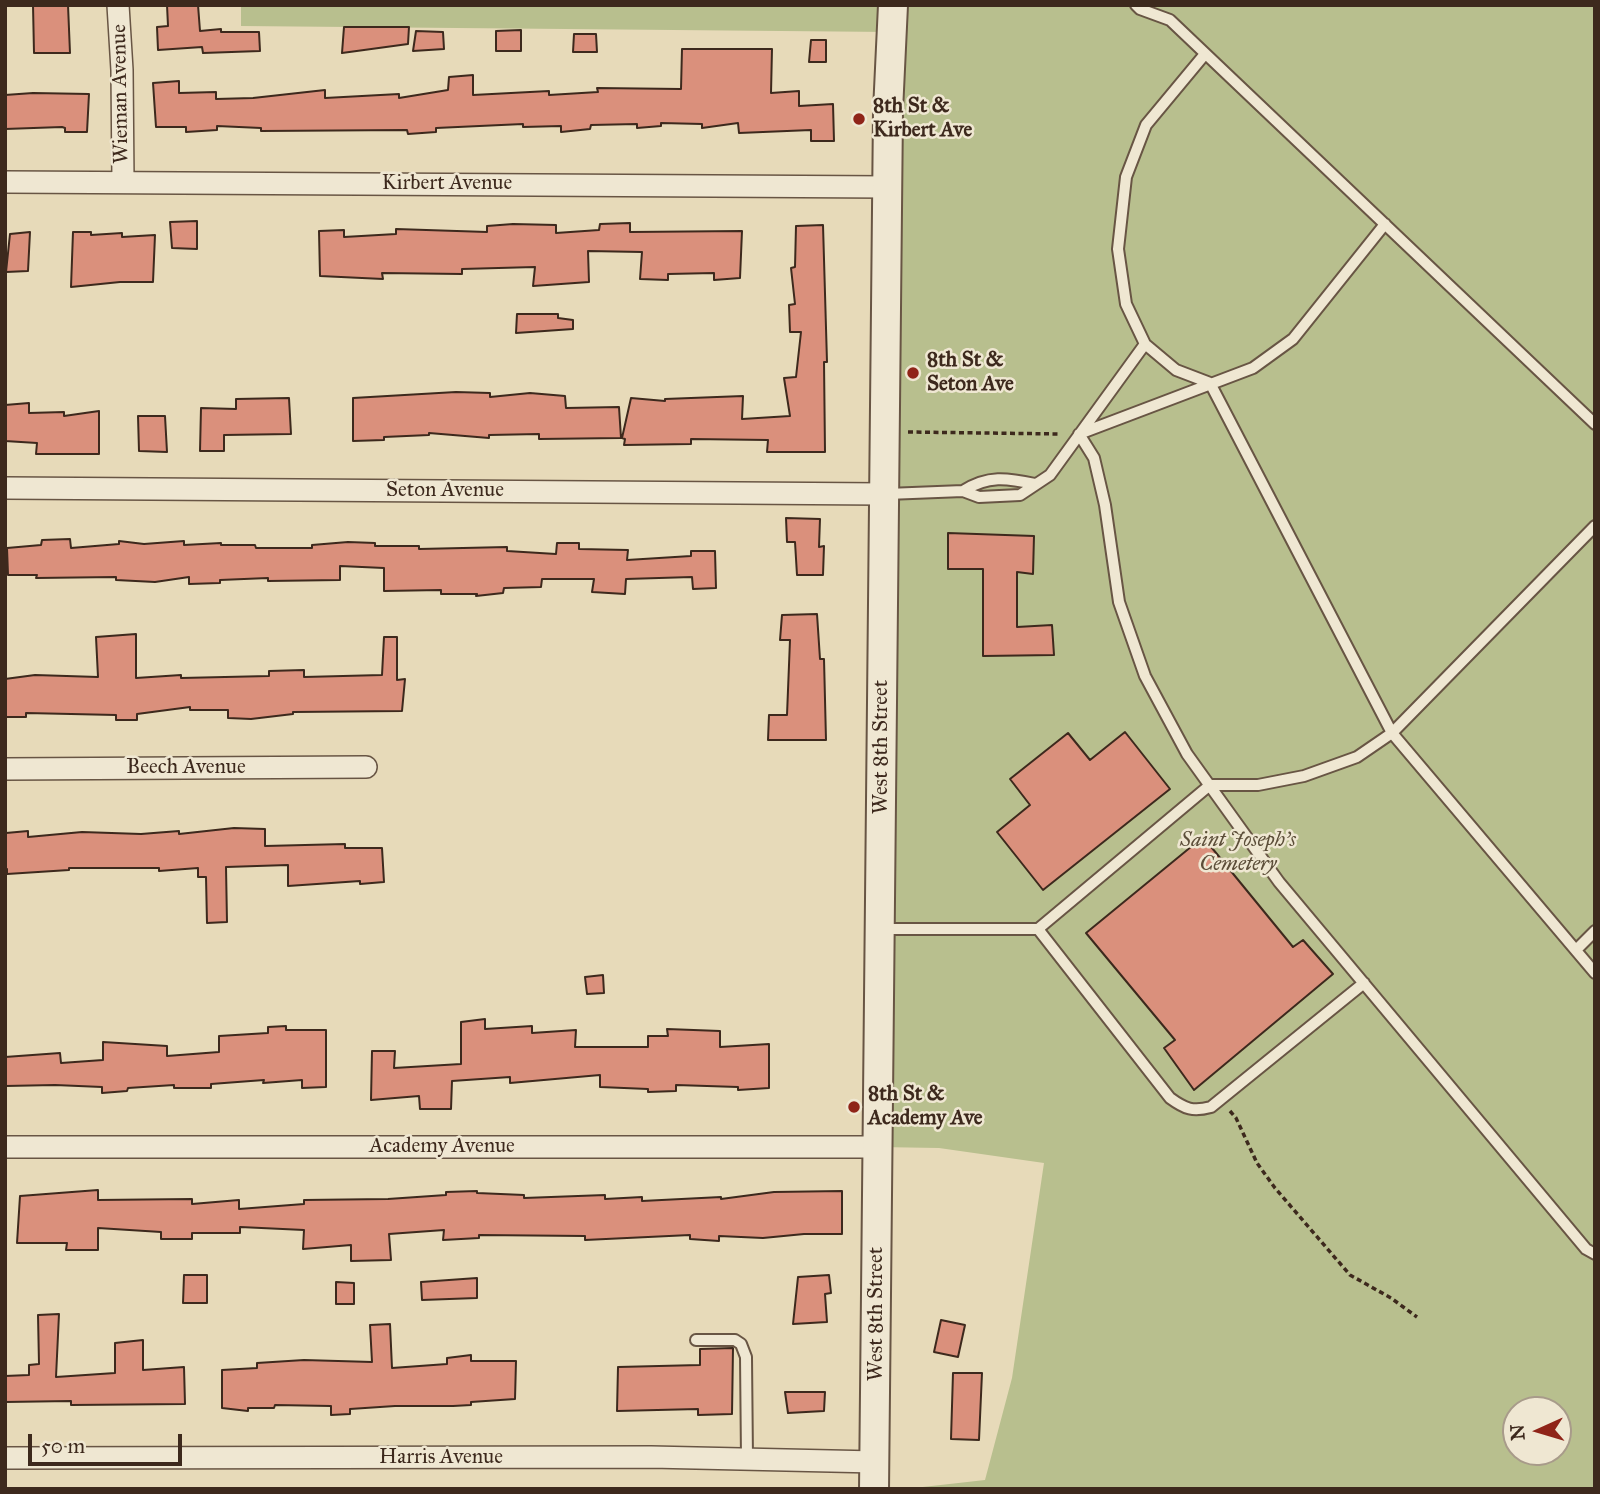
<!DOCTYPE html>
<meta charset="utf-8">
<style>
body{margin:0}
#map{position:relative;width:1600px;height:1494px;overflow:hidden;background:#e7dab9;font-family:"IM FELL Great Primer",serif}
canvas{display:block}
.frame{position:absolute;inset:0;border:7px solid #3d291d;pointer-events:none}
.north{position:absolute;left:1502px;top:1396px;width:70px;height:70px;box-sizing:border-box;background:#efe7d2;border:2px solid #a89b8a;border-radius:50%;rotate:266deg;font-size:19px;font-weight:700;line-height:28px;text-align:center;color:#3d291d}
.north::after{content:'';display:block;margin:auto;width:24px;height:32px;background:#8f2418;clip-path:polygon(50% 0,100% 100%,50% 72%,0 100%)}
.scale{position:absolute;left:28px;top:1434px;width:154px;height:32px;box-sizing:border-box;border:4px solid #3d291d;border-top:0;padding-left:9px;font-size:21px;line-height:24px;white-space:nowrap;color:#3d291d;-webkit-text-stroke:5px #efe7d2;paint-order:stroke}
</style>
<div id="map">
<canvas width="1600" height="1494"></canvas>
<div class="frame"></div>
<div class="north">N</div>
<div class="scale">50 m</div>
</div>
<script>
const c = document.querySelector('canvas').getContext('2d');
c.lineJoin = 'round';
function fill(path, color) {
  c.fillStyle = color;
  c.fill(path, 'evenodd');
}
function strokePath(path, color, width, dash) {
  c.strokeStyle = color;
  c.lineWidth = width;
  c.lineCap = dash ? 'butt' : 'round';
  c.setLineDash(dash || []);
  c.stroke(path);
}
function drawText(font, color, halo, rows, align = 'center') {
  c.font = font + ' "IM FELL Great Primer",serif';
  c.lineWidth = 5;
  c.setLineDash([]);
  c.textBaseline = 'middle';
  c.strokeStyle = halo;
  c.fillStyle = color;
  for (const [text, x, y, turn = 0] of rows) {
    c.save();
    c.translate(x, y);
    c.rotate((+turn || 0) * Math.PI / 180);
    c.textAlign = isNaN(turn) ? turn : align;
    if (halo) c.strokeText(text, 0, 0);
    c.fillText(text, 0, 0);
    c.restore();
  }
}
fill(new Path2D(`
 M 241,5 L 1595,5 L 1595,1489 L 905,1489 L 985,1480 L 1012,1378 L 1044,1163 L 939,1148 L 878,1147 L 890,32 L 241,26 ZM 1516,1410 L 1558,1410 L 1558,1452 L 1516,1452 Z`), '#b8bf8e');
const building = new Path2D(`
 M 33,5 L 68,5 L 70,53 L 34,53 Z
 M 167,5 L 198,5 L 200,31 L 221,29 L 221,32 L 259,32 L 260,51 L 203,53 L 202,47 L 158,50 L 157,27 L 168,26 Z
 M 344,27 L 409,27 L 408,44 L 342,53 Z
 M 521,30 L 521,51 L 496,51 L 496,31 Z
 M 416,31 L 443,32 L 444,49 L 413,51 Z
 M 574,34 L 596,34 L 597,52 L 573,52 Z
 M 811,40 L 826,40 L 826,62 L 809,62 Z
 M 682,49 L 772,49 L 771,93 L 799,91 L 799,106 L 833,104 L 834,141 L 811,141 L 811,130 L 739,133 L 738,123 L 702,128 L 702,124 L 661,123 L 661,126 L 637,128 L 637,124 L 591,125 L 590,129 L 561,132 L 561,126 L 523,127 L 523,124 L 436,128 L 436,132 L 408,134 L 407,130 L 261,131 L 261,128 L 217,126 L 217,130 L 186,132 L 186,127 L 156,127 L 153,83 L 179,81 L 179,93 L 216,92 L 216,99 L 253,98 L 325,90 L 325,98 L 399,94 L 399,98 L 448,90 L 449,77 L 473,75 L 473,95 L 549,91 L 549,95 L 598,92 L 597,88 L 681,89 Z
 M 33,93 L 89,94 L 87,132 L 65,132 L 65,128 L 62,127 L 5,129 L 5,95 Z
 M 197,221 L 197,249 L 172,248 L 170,222 Z
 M 630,223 L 630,232 L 742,231 L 740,278 L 714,280 L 714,273 L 668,274 L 668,280 L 640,279 L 642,252 L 588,251 L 589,282 L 533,286 L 535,267 L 462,269 L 462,274 L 382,273 L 383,279 L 320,276 L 319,231 L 344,230 L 344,237 L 396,234 L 396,229 L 487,232 L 487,226 L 513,224 L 556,225 L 556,233 L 599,230 L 600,224 Z
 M 823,225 L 827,362 L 824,362 L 825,452 L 767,452 L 768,440 L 691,439 L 691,444 L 624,445 L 625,439 L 622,438 L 631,398 L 665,401 L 665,399 L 743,396 L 742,419 L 790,416 L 784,378 L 796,377 L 801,332 L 790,332 L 789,305 L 795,304 L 791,268 L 795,267 L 796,226 Z
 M 30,232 L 28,271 L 6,272 L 10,234 Z
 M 73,232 L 91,232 L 91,235 L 122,233 L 122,237 L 155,235 L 153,282 L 120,282 L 71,287 Z
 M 517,314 L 558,314 L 558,318 L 573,320 L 573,329 L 516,333 Z
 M 456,392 L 490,393 L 490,397 L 530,393 L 565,396 L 566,408 L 619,407 L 621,438 L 539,439 L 539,434 L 489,435 L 489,438 L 429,433 L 429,435 L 384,437 L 384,440 L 353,441 L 353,398 Z
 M 289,398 L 291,434 L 224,435 L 224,451 L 200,451 L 201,408 L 236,409 L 236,399 Z
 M 29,403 L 29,413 L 64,412 L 64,416 L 99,411 L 99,454 L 36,454 L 37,443 L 5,441 L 5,405 Z
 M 138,416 L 165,416 L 167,452 L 139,451 Z
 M 786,518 L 820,519 L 819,547 L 824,546 L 823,575 L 797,575 L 795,542 L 787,542 Z
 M 948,533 L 1034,536 L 1033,574 L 1017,572 L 1017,627 L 1052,625 L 1054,655 L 983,656 L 983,569 L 948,569 Z
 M 70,539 L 71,548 L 119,544 L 119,541 L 144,544 L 184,541 L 184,545 L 221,543 L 221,545 L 255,545 L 256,548 L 312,548 L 312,545 L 348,542 L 375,543 L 375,546 L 419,546 L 419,549 L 507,547 L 507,551 L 556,554 L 557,543 L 579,543 L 579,549 L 628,550 L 627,560 L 691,556 L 691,551 L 715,551 L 716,588 L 693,589 L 692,577 L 626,579 L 625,594 L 592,592 L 594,579 L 542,579 L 541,587 L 504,588 L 503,593 L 476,596 L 477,594 L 441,594 L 441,590 L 384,591 L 384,568 L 340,566 L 340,580 L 268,581 L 268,578 L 220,580 L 220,583 L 189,584 L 189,577 L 155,582 L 116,580 L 116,577 L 36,578 L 37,575 L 8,575 L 7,548 L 41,545 L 42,540 Z
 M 817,614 L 820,659 L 824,659 L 826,740 L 768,740 L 769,715 L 787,715 L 790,640 L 780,640 L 782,615 Z
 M 136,634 L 136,678 L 181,675 L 181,678 L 269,676 L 269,671 L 304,670 L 304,677 L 382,675 L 384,637 L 397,637 L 397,680 L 405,679 L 402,711 L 293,712 L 293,714 L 251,719 L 228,718 L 228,710 L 190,710 L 190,707 L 137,714 L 137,720 L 116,720 L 116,715 L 26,713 L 26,717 L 5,717 L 5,679 L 35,675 L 98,677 L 96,637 Z
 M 1125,732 L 1170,789 L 1043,890 L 997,832 L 1030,805 L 1010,779 L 1068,733 L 1090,760 Z
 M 234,828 L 265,829 L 265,846 L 345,844 L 345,848 L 382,848 L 384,882 L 360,884 L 360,881 L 288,886 L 288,865 L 226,867 L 227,922 L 207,923 L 206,877 L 198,877 L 198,868 L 159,871 L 159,868 L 69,868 L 69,870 L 7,874 L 7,869 L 5,869 L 6,833 L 28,831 L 28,837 L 82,832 L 141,834 L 179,831 L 179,834 Z
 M 1203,837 L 1293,947 L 1303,940 L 1333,974 L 1194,1090 L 1164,1048 L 1175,1040 L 1086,933 Z
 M 603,975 L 604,993 L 587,994 L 585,977 Z
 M 485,1019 L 485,1029 L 532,1026 L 532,1033 L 576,1030 L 575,1047 L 648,1047 L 648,1036 L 668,1036 L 667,1029 L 720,1031 L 720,1047 L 769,1044 L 769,1088 L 738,1090 L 738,1087 L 676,1085 L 676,1091 L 648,1092 L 648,1089 L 600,1087 L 600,1075 L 510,1083 L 510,1077 L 452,1081 L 451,1109 L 420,1109 L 419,1096 L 371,1100 L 372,1051 L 395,1051 L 394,1068 L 461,1064 L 461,1022 Z
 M 286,1026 L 286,1030 L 326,1030 L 326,1087 L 302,1088 L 302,1080 L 263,1083 L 264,1080 L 211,1084 L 211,1088 L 174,1088 L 174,1085 L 128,1088 L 127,1091 L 102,1093 L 102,1087 L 55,1085 L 5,1086 L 5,1057 L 60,1053 L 61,1063 L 103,1060 L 103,1042 L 167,1046 L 167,1056 L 219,1052 L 219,1036 L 268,1033 L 268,1027 Z
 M 98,1190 L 98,1200 L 192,1199 L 192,1204 L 239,1200 L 239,1209 L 304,1204 L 304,1200 L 388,1199 L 446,1195 L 446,1192 L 477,1191 L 477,1193 L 524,1195 L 524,1198 L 605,1195 L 605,1199 L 642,1197 L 642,1201 L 721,1197 L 721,1199 L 774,1192 L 842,1191 L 842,1234 L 804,1234 L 763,1238 L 719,1236 L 719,1241 L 690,1239 L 690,1235 L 585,1240 L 585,1236 L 479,1235 L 479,1238 L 443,1240 L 444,1230 L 389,1234 L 391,1260 L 351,1261 L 351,1245 L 303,1249 L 304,1230 L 240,1227 L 240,1233 L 192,1233 L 192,1239 L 161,1239 L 161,1232 L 98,1228 L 98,1250 L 66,1250 L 67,1243 L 17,1243 L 20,1196 Z
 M 184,1275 L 207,1275 L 207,1303 L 183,1303 Z
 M 829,1275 L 831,1293 L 825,1294 L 827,1322 L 793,1324 L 798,1277 Z
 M 477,1278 L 477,1298 L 422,1300 L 421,1282 Z
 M 336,1282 L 354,1283 L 354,1304 L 336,1304 Z
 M 59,1314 L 56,1377 L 115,1373 L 115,1343 L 143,1340 L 143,1370 L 184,1367 L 185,1404 L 71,1405 L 71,1401 L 5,1402 L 5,1376 L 29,1375 L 29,1365 L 39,1364 L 38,1315 Z
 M 941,1320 L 965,1325 L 958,1357 L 934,1352 Z
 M 390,1324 L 392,1368 L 447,1364 L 447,1358 L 471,1355 L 471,1361 L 516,1361 L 515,1399 L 471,1402 L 471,1405 L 453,1406 L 395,1406 L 350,1409 L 350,1414 L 331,1415 L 331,1406 L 275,1405 L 274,1408 L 248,1408 L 248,1411 L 222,1408 L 222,1370 L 257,1368 L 257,1363 L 304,1360 L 372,1362 L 370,1325 Z
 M 733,1348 L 732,1414 L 698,1415 L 698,1409 L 617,1411 L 618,1367 L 700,1365 L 700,1349 Z
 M 953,1373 L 982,1373 L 979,1440 L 951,1439 Z
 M 785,1392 L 825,1392 L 824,1411 L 788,1413 Z`);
fill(building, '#da907c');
strokePath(building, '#3d291d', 2);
const service = new Path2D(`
 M 1136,5 L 1140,9 L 1170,20 L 1595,424
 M 1205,54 L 1146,125 L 1126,177 L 1118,249 L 1126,304 L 1145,344 L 1176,370 L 1210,383 L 1392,733 L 1595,973
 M 1385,224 L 1293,339 L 1253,368 L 1079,434 L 1094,458 L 1105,505 L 1119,602 L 1145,676 L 1187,754 L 1279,882 L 1586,1249 L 1595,1254
 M 963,491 C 988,475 1007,478 1035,484
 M 887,494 L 963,491 L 979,497 L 1020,495 L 1050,475 L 1145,344
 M 880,929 L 1038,929 L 1210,785 L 1258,785 L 1304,776 L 1357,757 L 1392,733 L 1595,526
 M 1038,929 L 1170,1098 C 1185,1109 1193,1112 1211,1107 L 1364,983
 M 1576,950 L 1595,931
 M 696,1340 L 735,1340 L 741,1344 L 746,1357 L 747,1459`);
const minor = new Path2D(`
 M 118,5 L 122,70 L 123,182
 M 5,182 L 889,187
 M 5,488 L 884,494
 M 5,769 L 366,767
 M 5,1147 L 878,1147
 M 5,1458 L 651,1457 L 876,1462`);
const tertiary = new Path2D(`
 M 874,1489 L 888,111 L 893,5`);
strokePath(service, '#685544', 14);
strokePath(minor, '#685544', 24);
strokePath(tertiary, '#685544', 32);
strokePath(new Path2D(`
 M 908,432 L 1061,434
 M 1230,1111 L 1236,1118 L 1257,1163 L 1275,1188 L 1350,1275 L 1391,1298 L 1417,1317`), '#3d291d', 3.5, [5, 3.5]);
strokePath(service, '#efe7d2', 10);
strokePath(minor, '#efe7d2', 21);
strokePath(tertiary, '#efe7d2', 28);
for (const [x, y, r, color] of [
 [859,119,7,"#8f2418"],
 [913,373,7,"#8f2418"],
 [854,1107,7,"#8f2418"]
]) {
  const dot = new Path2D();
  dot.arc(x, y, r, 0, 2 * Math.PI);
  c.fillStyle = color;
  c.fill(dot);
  strokePath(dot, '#efe7d2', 2.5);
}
drawText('21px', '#3d291d', '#efe7d2', [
 ["Wieman Avenue",121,94,-91],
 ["Kirbert Avenue",447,184],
 ["Seton Avenue",445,491],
 ["West 8th Street",882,747,-90],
 ["Beech Avenue",186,768],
 ["Academy Avenue",442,1147],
 ["West 8th Street",877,1314,-90],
 ["Harris Avenue",441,1458]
]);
drawText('bold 21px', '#3d291d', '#efe7d2', [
 ["8th St &",873,107],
 ["Kirbert Ave",873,131],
 ["8th St &",927,361],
 ["Seton Ave",927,385],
 ["8th St &",868,1095],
 ["Academy Ave",868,1119]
], 'left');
drawText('italic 21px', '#5c4e39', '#efe7d2', [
 ["Saint Joseph’s",1238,841],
 ["Cemetery",1238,865]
]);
</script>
